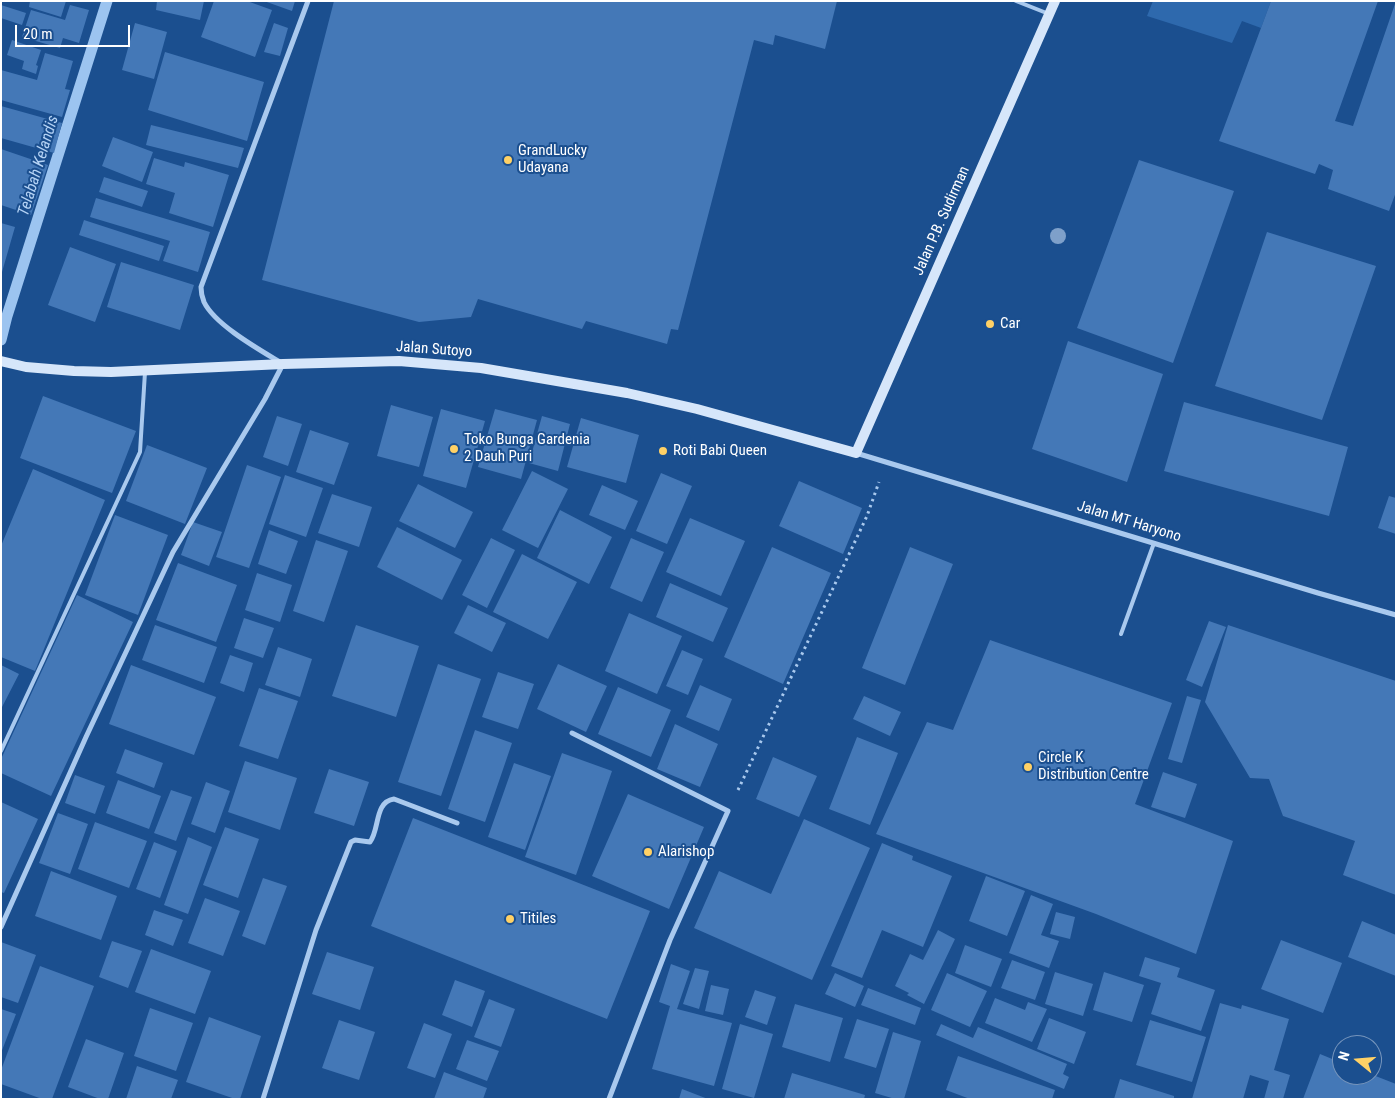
<!DOCTYPE html>
<style>
body{margin:0}
#map{position:relative;width:1397px;height:1100px;overflow:hidden;background:#1b4f8f;font-family:"Roboto Condensed",sans-serif}
canvas{display:block}
.frame{position:absolute;inset:0;border:2px solid #fff;pointer-events:none}
.north{position:absolute;left:1332px;top:1035px;width:50px;height:50px;box-sizing:border-box;background:#1b4f8f;border:1px solid #7695bc;border-radius:50%;rotate:287deg;font-size:14px;font-weight:700;line-height:20px;text-align:center;color:#fff}
.north::after{content:'';display:block;margin:auto;width:18px;height:22px;background:#ffd166;clip-path:polygon(50% 0,100% 100%,50% 72%,0 100%)}
.scale{position:absolute;left:15px;top:25px;width:115px;height:22px;box-sizing:border-box;border:2px solid #fff;border-top:0;padding-left:6px;font-size:15px;line-height:18px;white-space:nowrap;color:#fff;-webkit-text-stroke:4px #1b4f8f;paint-order:stroke}
</style>
<div id="map">
<canvas width="1397" height="1100"></canvas>
<div class="frame"></div>
<div class="north">N</div>
<div class="scale">20 m</div>
</div>
<script>
const c = document.querySelector('canvas').getContext('2d');
c.lineJoin = 'round';
function fill(path, color) {
  c.fillStyle = color;
  c.fill(path, 'evenodd');
}
function strokePath(path, color, width, dash) {
  c.strokeStyle = color;
  c.lineWidth = width;
  c.lineCap = dash ? 'butt' : 'round';
  c.setLineDash(dash || []);
  c.stroke(path);
}
function drawText(font, color, halo, rows, align = 'center') {
  c.font = font + ' "Roboto Condensed",sans-serif';
  c.lineWidth = 4;
  c.setLineDash([]);
  c.textBaseline = 'middle';
  c.strokeStyle = halo;
  c.fillStyle = color;
  for (const [text, x, y, turn = 0] of rows) {
    c.save();
    c.translate(x, y);
    c.rotate((+turn || 0) * Math.PI / 180);
    c.textAlign = isNaN(turn) ? turn : align;
    if (halo) c.strokeText(text, 0, 0);
    c.fillText(text, 0, 0);
    c.restore();
  }
}
fill(new Path2D(`
 M 1153,1 L 1271,1 L 1261,28 L 1242,21 L 1232,43 L 1147,16 Z`), '#2e69ad');
strokePath(new Path2D(`
 M 1,340 L 7,316 L 107,1`), '#9cc4f0', 11);
fill(new Path2D(`
 M 30,1 L 66,1 L 61,17 L 29,7 Z
 M 157,1 L 204,1 L 200,20 L 156,10 Z
 M 214,1 L 247,1 L 272,10 L 255,57 L 201,37 Z
 M 264,1 L 295,1 L 292,11 Z
 M 334,1 L 837,1 L 825,49 L 775,35 L 773,45 L 754,40 L 678,330 L 671,329 L 667,344 L 586,321 L 582,329 L 478,299 L 471,317 L 419,322 L 262,280 Z
 M 1271,1 L 1378,1 L 1335,121 L 1353,126 L 1396,1 L 1396,192 L 1389,211 L 1328,189 L 1333,170 L 1319,164 L 1315,174 L 1219,141 Z
 M 1,5 L 26,13 L 22,25 L 1,18 Z
 M 70,5 L 89,10 L 79,43 L 63,38 L 60,48 L 22,37 L 31,10 L 65,20 Z
 M 135,23 L 167,32 L 154,79 L 122,70 Z
 M 274,23 L 288,28 L 280,56 L 264,52 Z
 M 12,40 L 41,50 L 36,65 L 38,66 L 36,74 L 22,69 L 24,61 L 7,55 Z
 M 165,52 L 264,82 L 247,141 L 148,110 Z
 M 45,53 L 73,61 L 65,89 L 70,90 L 62,117 L 1,100 L 1,70 L 37,80 Z
 M 1,106 L 62,123 L 54,153 L 1,138 Z
 M 151,125 L 244,148 L 238,168 L 146,145 Z
 M 113,137 L 153,152 L 142,182 L 102,166 Z
 M 1,149 L 48,165 L 31,215 L 1,205 Z
 M 154,158 L 184,167 L 185,162 L 229,175 L 213,227 L 169,213 L 175,193 L 146,184 Z
 M 1139,160 L 1234,191 L 1173,363 L 1077,328 Z
 M 104,177 L 148,191 L 142,207 L 99,192 Z
 M 96,198 L 210,232 L 198,272 L 163,261 L 170,241 L 90,217 Z
 M 84,220 L 164,246 L 159,261 L 79,235 Z
 M 1,223 L 15,227 L 2,272 L 1,271 Z
 M 1267,232 L 1376,266 L 1322,420 L 1215,386 Z
 M 70,247 L 116,264 L 95,322 L 48,305 Z
 M 121,262 L 194,285 L 180,330 L 107,307 Z
 M 1068,341 L 1163,374 L 1127,482 L 1032,449 Z
 M 43,396 L 136,431 L 112,493 L 20,458 Z
 M 1184,402 L 1348,447 L 1329,516 L 1164,471 Z
 M 391,405 L 433,417 L 419,467 L 377,456 Z
 M 441,409 L 485,421 L 466,488 L 423,476 Z
 M 495,409 L 537,420 L 521,479 L 478,467 Z
 M 277,416 L 302,424 L 288,466 L 263,457 Z
 M 542,416 L 570,424 L 558,471 L 529,463 Z
 M 581,418 L 639,435 L 626,483 L 567,467 Z
 M 310,430 L 349,443 L 334,485 L 296,472 Z
 M 147,445 L 207,468 L 185,524 L 126,501 Z
 M 247,465 L 281,477 L 249,568 L 216,557 Z
 M 33,469 L 105,500 L 35,671 L 1,657 L 1,546 Z
 M 532,471 L 568,489 L 538,548 L 502,530 Z
 M 661,473 L 692,486 L 667,544 L 636,531 Z
 M 285,475 L 323,488 L 306,537 L 269,524 Z
 M 799,481 L 862,508 L 843,554 L 779,526 Z
 M 418,484 L 473,512 L 455,548 L 399,521 Z
 M 602,485 L 638,501 L 625,530 L 589,515 Z
 M 332,494 L 372,507 L 359,547 L 318,533 Z
 M 1389,496 L 1396,498 L 1396,534 L 1378,528 Z
 M 560,510 L 612,537 L 589,584 L 537,558 Z
 M 115,515 L 168,535 L 138,615 L 85,595 Z
 M 690,518 L 745,541 L 721,596 L 666,572 Z
 M 193,522 L 222,532 L 209,566 L 181,555 Z
 M 397,527 L 462,560 L 442,600 L 377,567 Z
 M 269,530 L 298,541 L 286,574 L 258,564 Z
 M 491,538 L 515,550 L 487,608 L 462,595 Z
 M 631,538 L 664,552 L 642,602 L 610,588 Z
 M 316,540 L 348,551 L 324,622 L 293,611 Z
 M 772,547 L 831,573 L 783,684 L 724,657 Z
 M 910,547 L 953,564 L 905,685 L 862,668 Z
 M 522,554 L 577,582 L 548,639 L 493,612 Z
 M 178,563 L 237,585 L 216,642 L 156,620 Z
 M 257,573 L 292,585 L 280,622 L 245,610 Z
 M 670,583 L 728,608 L 713,642 L 656,617 Z
 M 77,595 L 133,622 L 51,796 L 1,773 L 1,759 Z
 M 468,605 L 506,623 L 492,652 L 454,633 Z
 M 629,613 L 682,636 L 657,694 L 605,671 Z
 M 244,618 L 274,628 L 263,658 L 234,648 Z
 M 1209,621 L 1226,627 L 1202,687 L 1186,680 Z
 M 155,625 L 217,647 L 204,683 L 142,660 Z
 M 356,625 L 419,646 L 396,717 L 332,696 Z
 M 1228,625 L 1396,681 L 1396,895 L 1343,875 L 1355,841 L 1283,816 L 1269,779 L 1250,778 L 1205,702 Z
 M 990,640 L 1172,703 L 1135,804 L 1233,841 L 1196,954 L 1096,914 L 876,834 L 927,722 L 953,730 Z
 M 278,647 L 312,659 L 300,697 L 265,685 Z
 M 682,650 L 703,659 L 688,695 L 666,686 Z
 M 230,655 L 253,663 L 244,692 L 220,683 Z
 M 438,664 L 481,679 L 441,796 L 398,782 Z
 M 558,664 L 607,686 L 586,732 L 537,709 Z
 M 1,665 L 19,674 L 1,709 Z
 M 131,665 L 216,697 L 194,755 L 109,724 Z
 M 498,672 L 534,684 L 518,729 L 482,717 Z
 M 700,685 L 732,699 L 719,731 L 686,717 Z
 M 618,687 L 671,710 L 651,757 L 598,734 Z
 M 259,688 L 298,701 L 278,759 L 239,746 Z
 M 864,696 L 901,712 L 890,736 L 853,719 Z
 M 1187,696 L 1201,700 L 1182,763 L 1168,759 Z
 M 675,724 L 718,744 L 700,787 L 657,769 Z
 M 475,730 L 512,743 L 485,822 L 448,809 Z
 M 857,737 L 898,753 L 870,825 L 829,809 Z
 M 125,749 L 163,763 L 154,788 L 116,773 Z
 M 562,753 L 612,771 L 576,875 L 525,857 Z
 M 773,757 L 817,776 L 799,817 L 756,799 Z
 M 245,761 L 297,778 L 280,830 L 228,812 Z
 M 514,763 L 551,776 L 525,850 L 488,837 Z
 M 329,769 L 369,782 L 354,826 L 314,813 Z
 M 1163,772 L 1197,784 L 1185,818 L 1151,807 Z
 M 75,775 L 105,786 L 95,814 L 65,803 Z
 M 118,780 L 161,796 L 149,829 L 106,813 Z
 M 206,782 L 230,791 L 215,833 L 191,824 Z
 M 171,790 L 192,797 L 176,841 L 154,833 Z
 M 628,794 L 704,827 L 669,909 L 592,876 Z
 M 1,802 L 38,819 L 4,893 L 1,892 Z
 M 58,813 L 88,824 L 70,874 L 39,863 Z
 M 413,818 L 650,911 L 607,1019 L 371,926 Z
 M 804,819 L 870,848 L 812,980 L 694,928 L 719,871 L 771,894 Z
 M 95,822 L 147,841 L 129,888 L 78,869 Z
 M 225,827 L 259,839 L 238,898 L 203,885 Z
 M 188,837 L 212,847 L 188,914 L 164,905 Z
 M 154,842 L 177,851 L 160,898 L 136,889 Z
 M 882,843 L 913,856 L 912,860 L 952,876 L 923,947 L 882,930 L 862,978 L 831,966 Z
 M 51,871 L 117,896 L 101,940 L 35,916 Z
 M 986,876 L 1025,891 L 1007,936 L 969,921 Z
 M 263,878 L 287,886 L 265,945 L 242,936 Z
 M 1031,895 L 1053,904 L 1041,935 L 1059,941 L 1049,968 L 1009,953 Z
 M 205,898 L 240,911 L 223,956 L 188,943 Z
 M 154,910 L 183,920 L 173,946 L 145,935 Z
 M 1056,912 L 1075,917 L 1070,939 L 1050,934 Z
 M 1362,921 L 1396,935 L 1396,976 L 1348,957 Z
 M 938,930 L 955,939 L 924,1004 L 907,995 L 909,993 L 895,986 L 910,954 L 923,960 Z
 M 1281,940 L 1342,963 L 1323,1013 L 1261,989 Z
 M 112,941 L 142,951 L 128,988 L 99,977 Z
 M 1,942 L 36,955 L 18,1003 L 1,997 Z
 M 965,945 L 1002,959 L 991,987 L 955,973 Z
 M 151,949 L 211,971 L 195,1014 L 135,992 Z
 M 327,952 L 374,967 L 360,1010 L 312,994 Z
 M 1145,957 L 1180,968 L 1177,977 L 1215,990 L 1201,1031 L 1151,1014 L 1161,983 L 1139,976 Z
 M 1012,960 L 1045,972 L 1035,1000 L 1001,988 Z
 M 671,964 L 690,971 L 677,1009 L 732,1023 L 714,1086 L 652,1069 L 670,1006 L 659,1002 Z
 M 40,966 L 94,986 L 52,1099 L 42,1099 L 1,1084 L 1,1070 Z
 M 695,968 L 709,971 L 699,1009 L 683,1004 Z
 M 1055,972 L 1093,984 L 1083,1016 L 1045,1004 Z
 M 1104,972 L 1144,985 L 1132,1022 L 1093,1010 Z
 M 835,973 L 864,986 L 855,1007 L 825,994 Z
 M 947,973 L 987,991 L 970,1027 L 931,1010 Z
 M 455,980 L 485,991 L 472,1027 L 442,1015 Z
 M 711,985 L 729,989 L 723,1015 L 705,1011 Z
 M 868,988 L 921,1008 L 915,1025 L 861,1005 Z
 M 755,990 L 776,997 L 767,1025 L 745,1017 Z
 M 995,998 L 1025,1010 L 1028,1002 L 1047,1009 L 1032,1042 L 985,1023 Z
 M 489,999 L 515,1009 L 501,1047 L 474,1037 Z
 M 1220,1003 L 1241,1009 L 1242,1005 L 1289,1019 L 1274,1070 L 1290,1075 L 1283,1099 L 1264,1099 L 1269,1081 L 1250,1075 L 1243,1099 L 1192,1099 Z
 M 795,1004 L 843,1018 L 830,1062 L 782,1047 Z
 M 150,1008 L 193,1023 L 176,1071 L 134,1056 Z
 M 1,1009 L 16,1014 L 1,1053 Z
 M 209,1017 L 261,1036 L 240,1099 L 235,1099 L 186,1082 Z
 M 1049,1018 L 1086,1032 L 1074,1064 L 1037,1049 Z
 M 857,1019 L 889,1029 L 876,1068 L 844,1058 Z
 M 339,1020 L 375,1032 L 359,1080 L 322,1068 Z
 M 1150,1020 L 1206,1037 L 1192,1082 L 1136,1065 Z
 M 424,1023 L 452,1034 L 435,1078 L 407,1068 Z
 M 740,1024 L 773,1034 L 754,1098 L 722,1089 Z
 M 941,1024 L 973,1038 L 978,1027 L 1067,1064 L 1063,1074 L 1069,1077 L 1064,1089 L 936,1035 Z
 M 893,1032 L 921,1041 L 904,1099 L 895,1099 L 875,1093 Z
 M 86,1039 L 124,1053 L 108,1099 L 100,1099 L 68,1087 Z
 M 467,1040 L 499,1051 L 487,1081 L 456,1069 Z
 M 1320,1054 L 1342,1063 L 1342,1075 L 1373,1075 L 1396,1084 L 1396,1099 L 1303,1099 Z
 M 958,1056 L 1055,1090 L 1052,1099 L 970,1099 L 946,1090 Z
 M 137,1066 L 178,1080 L 171,1099 L 126,1099 Z
 M 444,1072 L 487,1088 L 483,1099 L 434,1099 Z
 M 792,1073 L 865,1095 L 864,1099 L 784,1099 Z
 M 1120,1079 L 1174,1096 L 1174,1099 L 1114,1099 Z
 M 682,1089 L 708,1099 L 679,1099 Z`), '#4478b7');
strokePath(new Path2D(`
 M 738,790 L 867,516 L 879,482`), '#a9c9ee', 3, [2.5, 4]);
strokePath(new Path2D(`
 M 1016,1 L 1049,14
 M 1121,634 L 1154,543
 M 1,751 L 140,452 L 145,372`), '#a9c9ee', 4);
strokePath(new Path2D(`
 M 856,453 L 1318,593 L 1396,615
 M 572,733 L 728,811 L 670,940 L 609,1099
 M 1,927 L 86,737 L 173,552 L 265,399 L 283,364 C 260,350 215,325 204,302 C 202,297 201,292 201,287 L 308,1
 M 263,1099 L 316,930 L 351,842 L 355,840 L 370,842 C 380,829 374,802 394,799 L 457,823`), '#a9c9ee', 5);
strokePath(new Path2D(`
 M 1,361 L 26,367 L 74,371 L 111,372 L 283,364 L 399,361 L 481,368 L 627,393 L 697,409 L 856,453 L 1055,1`), '#d6e6fa', 10);
c.fillStyle = '#7ea0ca';
for (const [x, y] of [
 [1058,236]
]) {
  c.beginPath();
  c.arc(x, y, 8, 0, 2 * Math.PI);
  c.fill();
}
for (const [x, y, r, color] of [
 [508,160,5,"#ffd166"],
 [990,324,5,"#ffd166"],
 [454,449,5,"#ffd166"],
 [663,451,5,"#ffd166"],
 [1028,767,5,"#ffd166"],
 [648,852,5,"#ffd166"],
 [510,919,5,"#ffd166"]
]) {
  const dot = new Path2D();
  dot.arc(x, y, r, 0, 2 * Math.PI);
  c.fillStyle = color;
  c.fill(dot);
  strokePath(dot, '#1b4f8f', 2);
}
drawText('15px', '#fff', '#1b4f8f', [
 ["GrandLucky",518,151],
 ["Udayana",518,168],
 ["Car",1000,324],
 ["Toko Bunga Gardenia",464,440],
 ["2 Dauh Puri",464,457],
 ["Roti Babi Queen",673,451],
 ["Circle K",1038,758],
 ["Distribution Centre",1038,775],
 ["Alarishop",658,852],
 ["Titiles",520,919]
], 'left');
drawText('15px', '#fff', '#1b4f8f', [
 ["Jalan P.B. Sudirman",942,221,-66],
 ["Jalan Sutoyo",434,350,4],
 ["Jalan MT Haryono",1129,522,17]
]);
drawText('italic 16px', '#b5d3f5', '#1b4f8f', [
 ["Telabah Kelandis",39,166,-73]
]);
</script>
